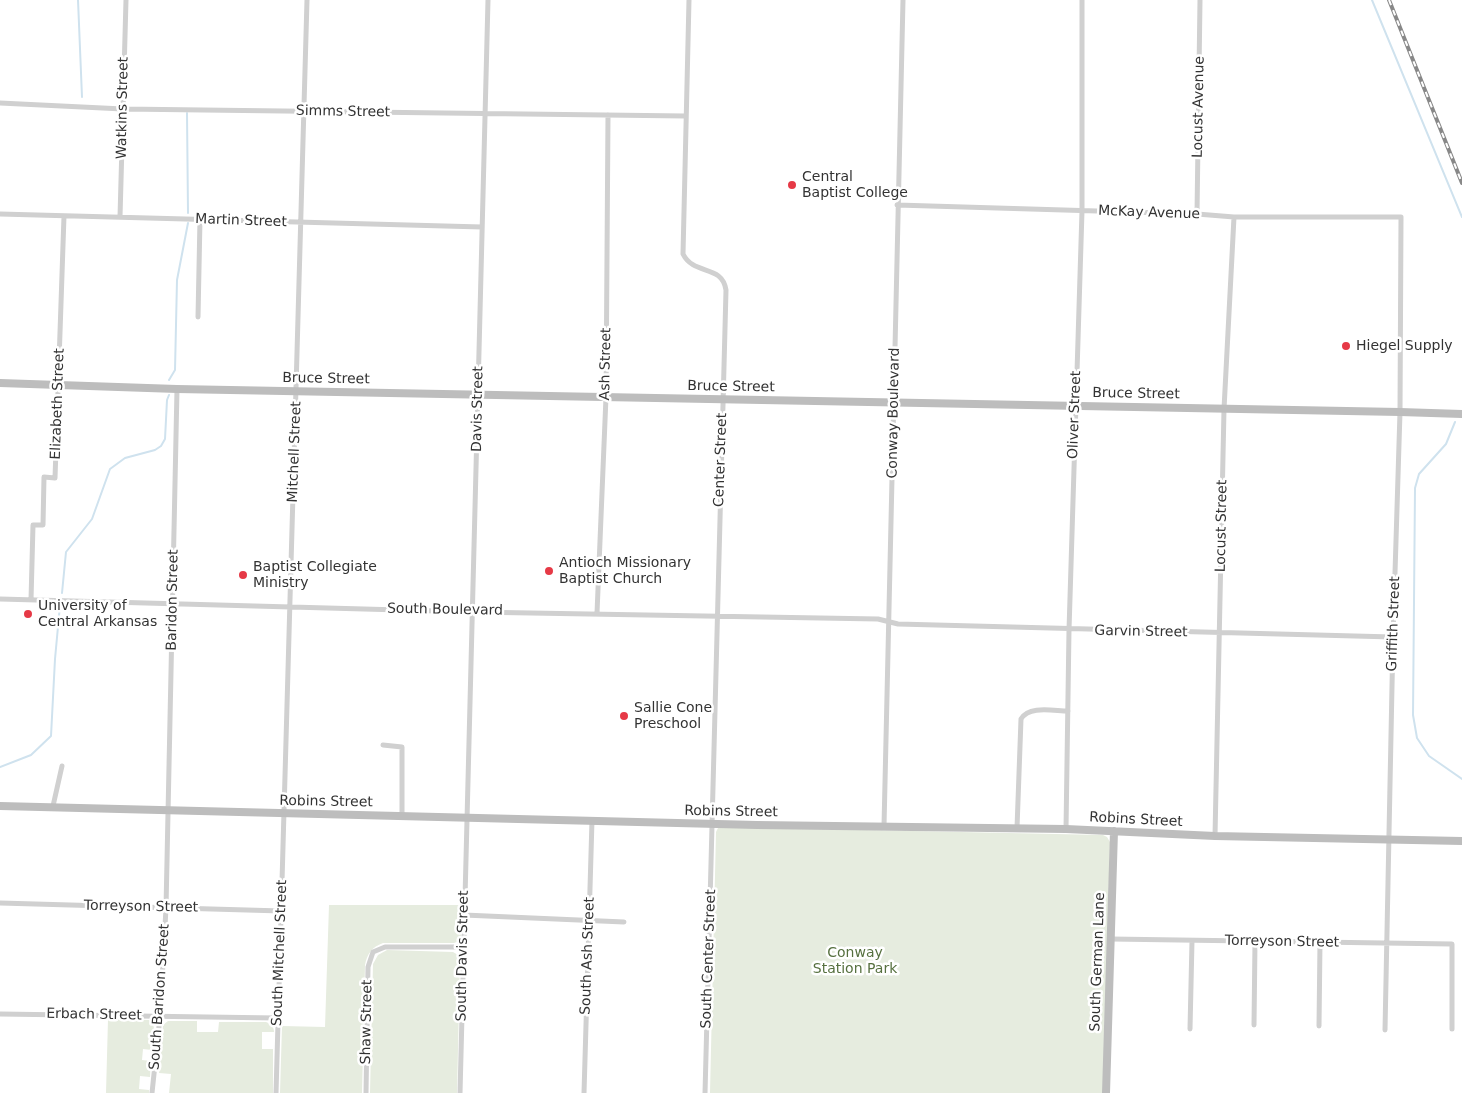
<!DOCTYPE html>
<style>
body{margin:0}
canvas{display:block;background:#fff}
</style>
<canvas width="1462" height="1093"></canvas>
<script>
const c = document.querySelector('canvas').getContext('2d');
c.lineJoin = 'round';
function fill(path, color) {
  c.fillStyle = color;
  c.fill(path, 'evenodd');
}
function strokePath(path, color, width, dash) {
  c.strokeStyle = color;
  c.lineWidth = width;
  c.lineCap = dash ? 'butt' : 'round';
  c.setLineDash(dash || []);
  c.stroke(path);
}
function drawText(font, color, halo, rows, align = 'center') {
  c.font = font + ' "DejaVu Sans",sans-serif';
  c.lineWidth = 5;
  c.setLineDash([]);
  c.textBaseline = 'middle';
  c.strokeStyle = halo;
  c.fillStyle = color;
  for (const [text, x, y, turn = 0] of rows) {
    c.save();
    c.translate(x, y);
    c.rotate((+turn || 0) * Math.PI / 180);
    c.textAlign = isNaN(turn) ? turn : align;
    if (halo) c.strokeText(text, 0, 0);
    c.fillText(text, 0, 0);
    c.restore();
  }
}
fill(new Path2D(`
 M 723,827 L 1103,835 L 1107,837 L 1110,842 L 1103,1093 L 710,1093 L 716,832 L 718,828 Z
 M 329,905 L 462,905 L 461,938 L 459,941 L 454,943 L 383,943 C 372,947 367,954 365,965 L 362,1093 L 280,1093 L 282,1026 L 325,1027 Z
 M 387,950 L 453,952 L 458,955 L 460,960 L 457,1093 L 370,1093 L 373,964 L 378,955 Z
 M 108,1019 L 149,1020 C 158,1026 153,1040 152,1050 L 143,1049 L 142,1060 L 151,1061 L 150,1077 L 140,1076 L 139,1089 L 149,1090 L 149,1093 L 106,1093 Z
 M 168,1021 L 197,1021 L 197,1032 L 218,1032 L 219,1022 L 266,1022 C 271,1024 274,1027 274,1032 L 262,1032 L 262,1049 L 273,1049 L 273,1093 L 169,1093 L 171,1074 L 159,1073 L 163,1025 Z`), '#e6ecdf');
strokePath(new Path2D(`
 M 78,0 L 82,97
 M 1372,0 L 1462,217
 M 187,113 L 188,213
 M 169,380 L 175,370 L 177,280 L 188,223
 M 1455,422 L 1446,444 L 1419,474 L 1415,488 L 1413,715 L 1417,738 L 1429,756 L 1462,779
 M 62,593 L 66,552 L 92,519 L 110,469 L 125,458 L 155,450 L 161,446 L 165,439 L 167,400 L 169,395
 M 0,767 L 31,755 L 51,736 L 55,659 L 60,605`), '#cfe2ee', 2);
strokePath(new Path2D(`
 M 689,0 L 683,254 C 694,276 722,264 726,290 L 705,1093
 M 0,103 L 123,109 L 685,116
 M 897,205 L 1197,214 L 1234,217 L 1401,217 L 1400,412 L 1393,637 L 1385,1030
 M 0,214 L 482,227
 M 1197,214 L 1200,0
 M 120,217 L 126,0
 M 198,317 L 200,219
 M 0,599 L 473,612 L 878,619 L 898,624 L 1393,637
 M 31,600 L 33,525 L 43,525 L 44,477 L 55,478 L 64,216
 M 597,613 L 606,397 L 608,115
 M 383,745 L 402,747 L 402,816
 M 53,806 L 62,766
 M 884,826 L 903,0
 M 1017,828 L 1021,719 C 1029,705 1054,711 1068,711
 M 1066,829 L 1069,630 L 1082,211 L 1082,0
 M 1215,836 L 1224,409 L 1234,217
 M 0,903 L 282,911
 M 464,915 L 624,922
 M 1111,939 L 1452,944 L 1452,1029
 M 0,1014 L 277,1018
 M 1254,1025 L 1255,942
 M 1319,1026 L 1320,942
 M 1190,1029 L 1192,941
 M 152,1093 L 160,1017 L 166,908 L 177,389
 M 276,1093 L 307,0
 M 366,1093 L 368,967 L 373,952 L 385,947 L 463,947
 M 460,1093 L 488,0
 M 584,1093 L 592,820`), '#d0d0d0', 5);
strokePath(new Path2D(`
 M 0,383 L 177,389 L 1400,412 L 1462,414
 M 0,806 L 757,825 L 1066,829 L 1215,836 L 1462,841
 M 1106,1093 L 1114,831`), '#bdbdbd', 8);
const rail = new Path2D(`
 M 1389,0 L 1462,183`);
strokePath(rail, '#888', 4);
strokePath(rail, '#fff', 2, [5.5]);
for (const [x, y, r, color] of [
 [792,185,5,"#e63946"],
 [1346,346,5,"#e63946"],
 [549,571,5,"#e63946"],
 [243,575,5,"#e63946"],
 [28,614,5,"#e63946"],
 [624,716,5,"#e63946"]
]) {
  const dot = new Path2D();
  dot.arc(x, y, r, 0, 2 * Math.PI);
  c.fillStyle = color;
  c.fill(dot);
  strokePath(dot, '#fff', 2);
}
drawText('14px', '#333', '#fff', [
 ["Locust Avenue",1199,107,-89],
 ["Watkins Street",123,108,-89],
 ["Simms Street",343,112,1],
 ["McKay Avenue",1149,213,2],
 ["Martin Street",241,221,2],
 ["Ash Street",606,364,-89],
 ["Bruce Street",326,379,1],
 ["Bruce Street",731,387,1],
 ["Bruce Street",1136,394,1],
 ["Elizabeth Street",58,404,-88],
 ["Davis Street",478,409,-89],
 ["Conway Boulevard",894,413,-89],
 ["Oliver Street",1075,415,-88],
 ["Mitchell Street",295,452,-88],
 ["Center Street",721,460,-88],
 ["Locust Street",1222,526,-89],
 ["Baridon Street",173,600,-89],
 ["South Boulevard",445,610,1],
 ["Griffith Street",1394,624,-88],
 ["Garvin Street",1141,632,1],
 ["Robins Street",326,802,1],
 ["Robins Street",731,812,1],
 ["Robins Street",1136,820,3],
 ["Torreyson Street",141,907,1],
 ["Torreyson Street",1282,942,1],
 ["South Mitchell Street",280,953,-88],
 ["South Davis Street",463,956,-89],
 ["South Ash Street",588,956,-88],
 ["South Center Street",709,959,-88],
 ["South German Lane",1098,962,-88],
 ["South Baridon Street",160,997,-86],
 ["Erbach Street",94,1015,1],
 ["Shaw Street",367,1022,-89]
]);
drawText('14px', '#333', '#fff', [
 ["Central",802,177],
 ["Baptist College",802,193],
 ["Hiegel Supply",1356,346],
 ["Antioch Missionary",559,563],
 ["Baptist Church",559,579],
 ["Baptist Collegiate",253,567],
 ["Ministry",253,583],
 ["University of",38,606],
 ["Central Arkansas",38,622],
 ["Sallie Cone",634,708],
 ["Preschool",634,724]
], 'left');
drawText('14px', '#56703f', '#fff', [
 ["Conway",855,953],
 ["Station Park",855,969]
]);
</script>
